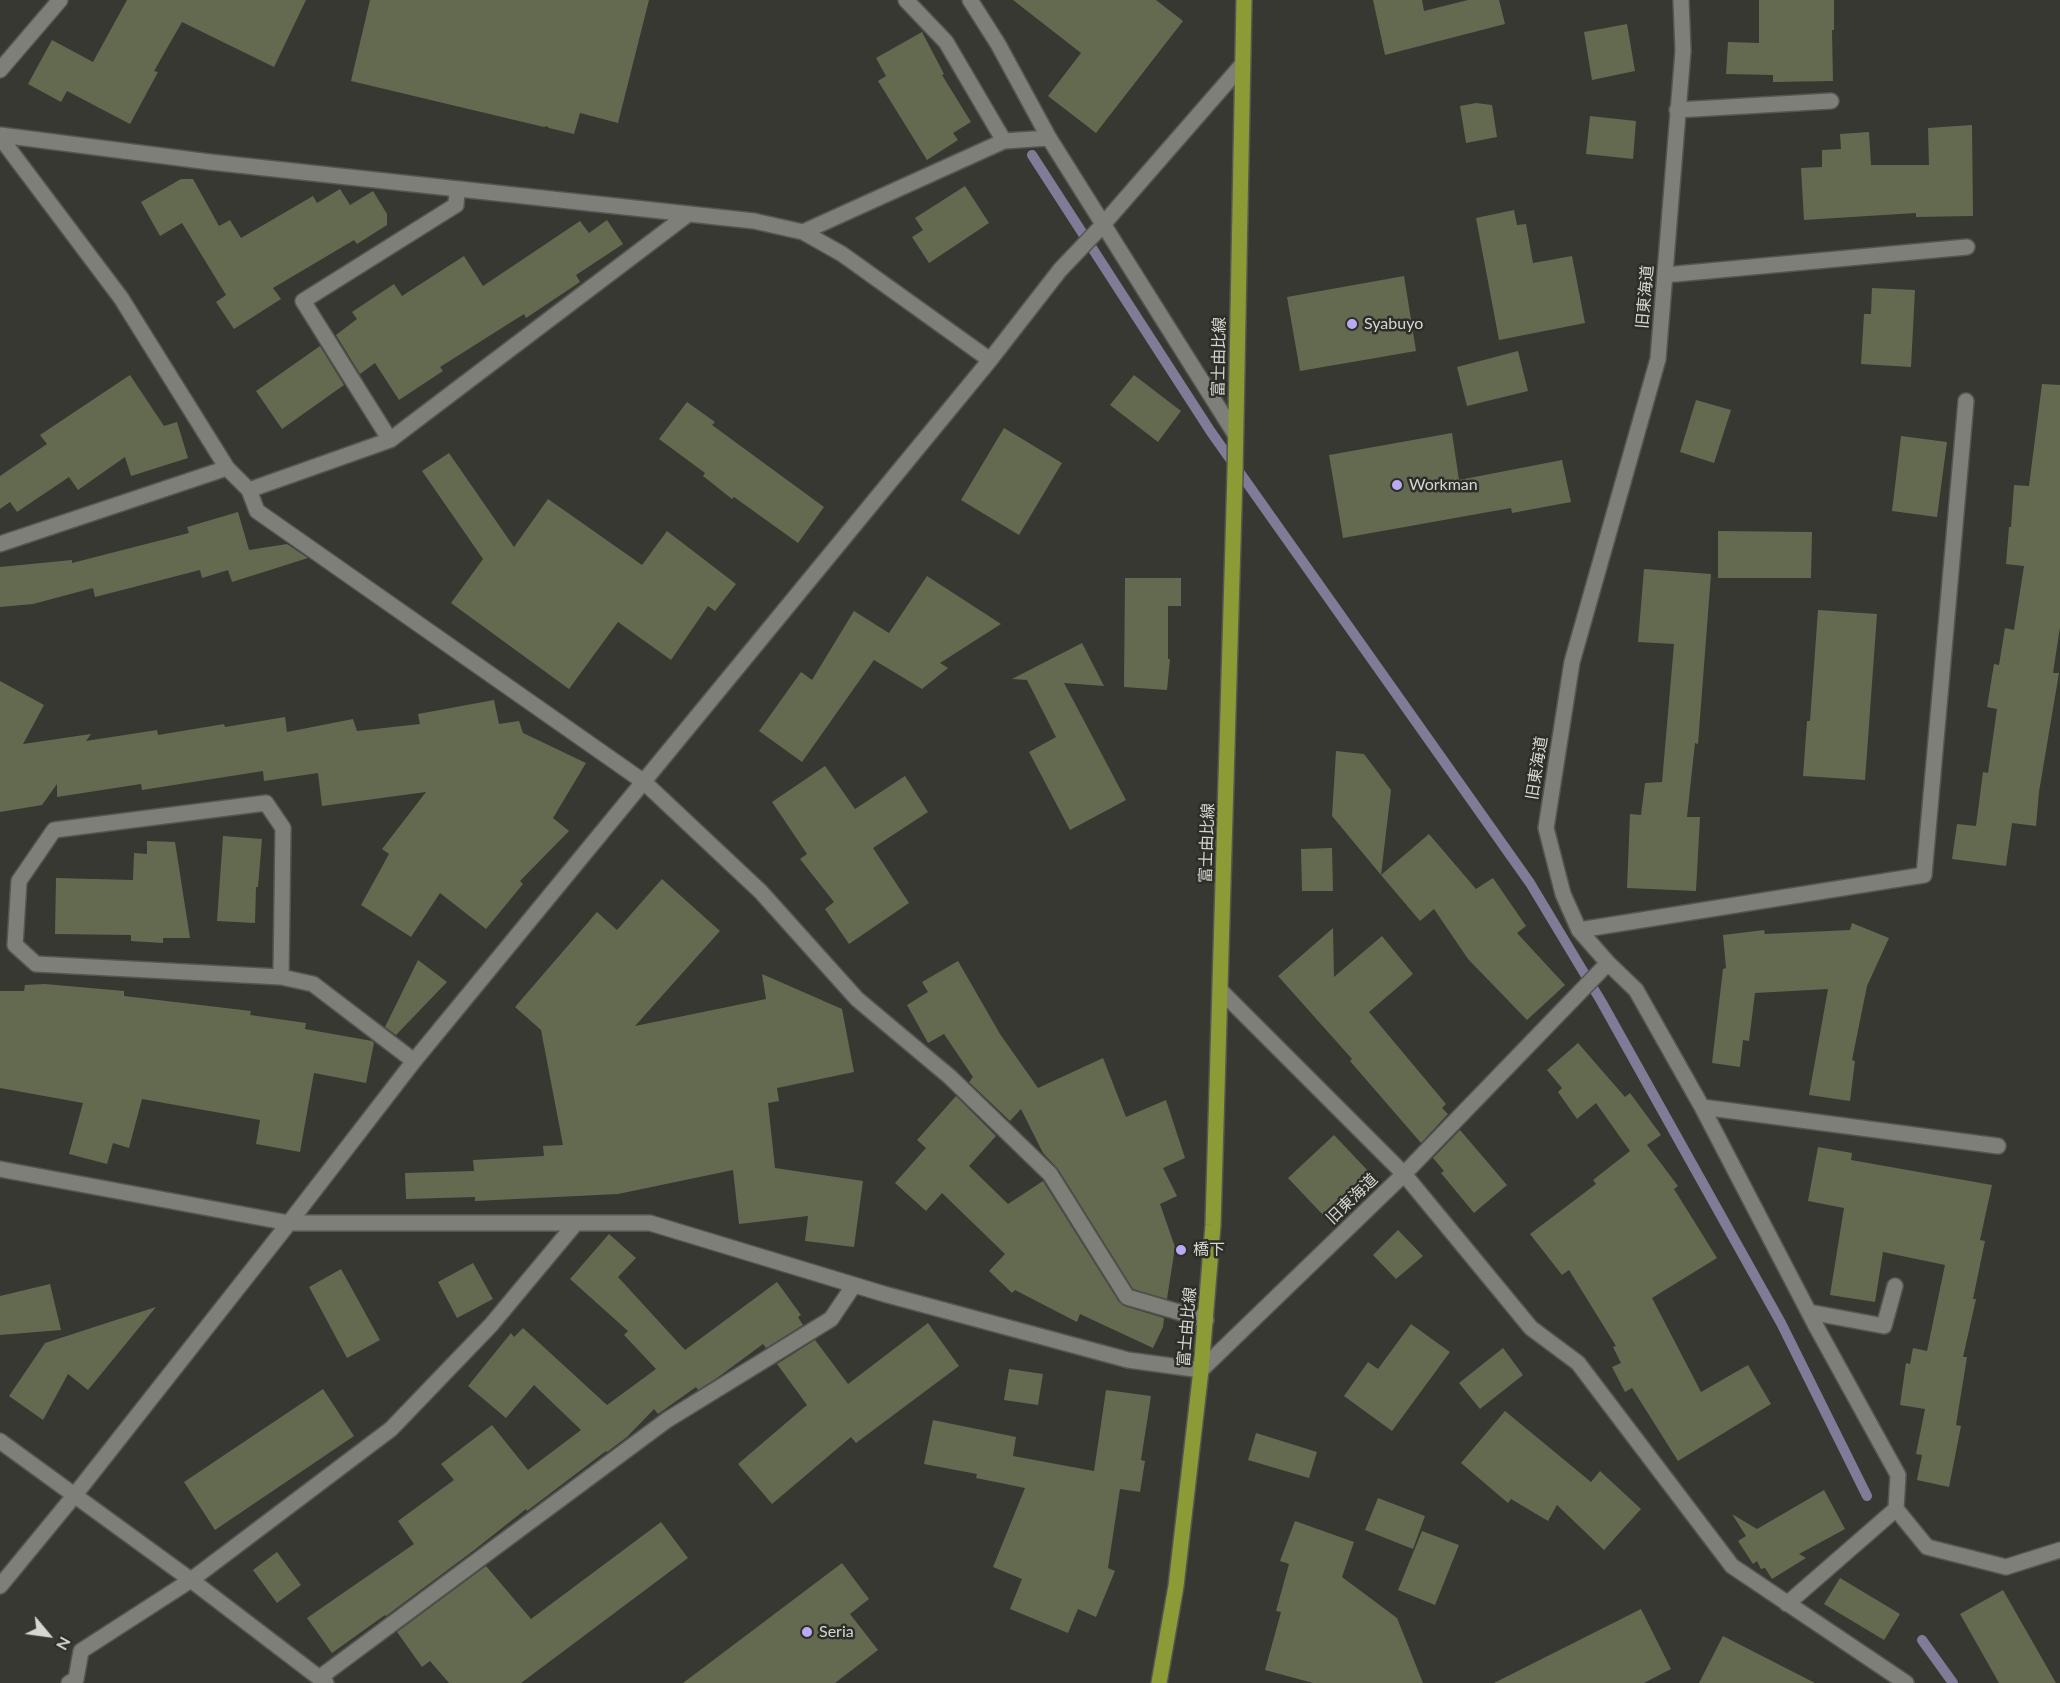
<!DOCTYPE html>
<meta charset="utf-8">
<style>
body{margin:0}
#map{position:relative;width:2060px;height:1683px;overflow:hidden;background:#373832;font-family:Lato,sans-serif}
canvas{display:block}
.north{position:absolute;left:18px;top:1605px;width:60px;height:60px;-webkit-text-stroke:4px #2d2e28;paint-order:stroke;rotate:119deg;font-size:16px;font-weight:700;line-height:24px;text-align:center;color:#d6d7d3}
.north::after{content:'';display:block;margin:auto;width:21px;height:27px;background:#d6d7d3;clip-path:polygon(50% 0,100% 100%,50% 72%,0 100%)}
</style>
<div id="map">
<canvas width="2060" height="1683"></canvas>
<div class="north">N</div>
</div>
<script>
const c = document.querySelector('canvas').getContext('2d');
c.lineJoin = 'round';
function strokePath(path, color, width, dash) {
  c.strokeStyle = color;
  c.lineWidth = width;
  c.lineCap = dash ? 'butt' : 'round';
  c.setLineDash(dash || []);
  c.stroke(path);
}
function fill(path, color) {
  c.fillStyle = color;
  c.fill(path, 'evenodd');
}
function drawText(font, color, halo, rows, align = 'center') {
  c.font = font + ' Lato,"Noto Sans JP",sans-serif';
  c.lineWidth = 5;
  c.setLineDash([]);
  c.textBaseline = 'middle';
  c.strokeStyle = halo;
  c.fillStyle = color;
  for (const [text, x, y, turn = 0] of rows) {
    c.save();
    c.translate(x, y);
    c.rotate((+turn || 0) * Math.PI / 180);
    c.textAlign = isNaN(turn) ? turn : align;
    if (halo) c.strokeText(text, 0, 0);
    c.fillText(text, 0, 0);
    c.restore();
  }
}
strokePath(new Path2D(`
 M 1032,155 L 1211,432 L 1530,883 L 1601,1001 L 1781,1323 L 1867,1496
 M 1922,1640 L 1953,1683`), '#807b96', 10);
fill(new Path2D(`
 M 127,0 L 306,0 L 274,67 L 182,22 L 154,71 L 158,72 L 130,124 L 67,91 L 61,102 L 28,84 L 52,40 L 93,62 Z
 M 370,0 L 649,0 L 618,123 L 580,113 L 574,134 L 549,128 L 547,126 L 544,127 L 351,81 Z
 M 1013,0 L 1156,0 L 1183,21 L 1096,133 L 1048,96 L 1081,53 Z
 M 1373,0 L 1422,0 L 1424,11 L 1468,0 L 1499,0 L 1505,24 L 1385,55 Z
 M 1759,0 L 1834,0 L 1834,30 L 1832,30 L 1833,81 L 1773,82 L 1773,75 L 1726,74 L 1728,42 L 1759,43 Z
 M 1627,24 L 1635,71 L 1592,80 L 1584,32 Z
 M 922,32 L 944,74 L 942,75 L 971,122 L 953,133 L 958,140 L 927,160 L 878,81 L 886,76 L 876,58 Z
 M 1476,103 L 1492,105 L 1497,137 L 1466,143 L 1460,106 Z
 M 1590,116 L 1636,121 L 1633,159 L 1586,154 Z
 M 1972,125 L 1973,216 L 1916,217 L 1916,213 L 1804,220 L 1801,168 L 1822,167 L 1822,150 L 1841,149 L 1840,134 L 1869,132 L 1871,165 L 1929,165 L 1928,128 Z
 M 181,179 L 193,179 L 219,226 L 230,220 L 241,238 L 313,196 L 317,203 L 340,189 L 350,205 L 373,191 L 387,214 L 387,225 L 357,244 L 354,240 L 273,288 L 281,299 L 234,329 L 216,302 L 226,295 L 182,223 L 160,236 L 141,202 Z
 M 965,186 L 989,223 L 929,263 L 912,237 L 923,230 L 915,218 Z
 M 1514,210 L 1517,225 L 1526,224 L 1533,263 L 1572,256 L 1585,323 L 1499,340 L 1476,218 Z
 M 607,220 L 623,244 L 576,275 L 580,282 L 526,318 L 524,314 L 440,367 L 443,371 L 399,400 L 375,363 L 360,374 L 336,335 L 357,319 L 352,312 L 394,284 L 402,296 L 464,256 L 483,286 L 580,221 L 589,233 Z
 M 1404,276 L 1416,351 L 1300,371 L 1287,297 Z
 M 1872,288 L 1915,290 L 1911,367 L 1861,364 L 1864,314 L 1871,314 Z
 M 320,346 L 344,385 L 282,429 L 256,391 Z
 M 1518,351 L 1528,391 L 1467,406 L 1457,367 Z
 M 130,375 L 164,426 L 177,422 L 188,458 L 131,476 L 125,457 L 78,490 L 69,477 L 17,512 L 10,502 L 0,509 L 0,476 L 47,444 L 40,435 Z
 M 1134,375 L 1181,411 L 1158,442 L 1110,405 Z
 M 2042,384 L 2060,385 L 2060,627 L 2053,673 L 2059,673 L 2039,792 L 2036,826 L 2012,823 L 2006,866 L 1952,859 L 1957,824 L 1976,826 L 1983,772 L 1988,773 L 1997,709 L 1987,707 L 1994,664 L 1999,665 L 2005,628 L 2014,630 L 2024,566 L 2006,564 L 2009,527 L 2011,527 L 2014,485 L 2029,486 Z
 M 1696,400 L 1731,410 L 1714,463 L 1680,452 Z
 M 687,402 L 715,422 L 712,425 L 824,507 L 798,543 L 734,497 L 732,499 L 703,476 L 705,473 L 659,439 Z
 M 1004,428 L 1062,463 L 1019,535 L 961,500 Z
 M 1452,433 L 1459,480 L 1562,460 L 1571,502 L 1512,513 L 1511,508 L 1343,538 L 1329,455 Z
 M 1901,436 L 1947,442 L 1937,517 L 1892,511 Z
 M 449,453 L 514,547 L 548,499 L 642,565 L 667,531 L 736,584 L 715,611 L 708,606 L 671,660 L 618,622 L 569,689 L 451,603 L 483,559 L 422,471 Z
 M 238,512 L 249,550 L 287,544 L 308,558 L 232,582 L 228,570 L 202,578 L 200,570 L 95,597 L 93,588 L 33,604 L 0,607 L 0,567 L 72,560 L 72,563 L 189,533 L 187,527 Z
 M 1718,531 L 1812,532 L 1811,578 L 1718,578 Z
 M 1644,569 L 1711,574 L 1698,744 L 1695,743 L 1687,817 L 1700,817 L 1696,891 L 1627,888 L 1630,814 L 1641,815 L 1645,783 L 1662,782 L 1674,644 L 1638,642 Z
 M 927,576 L 1001,624 L 940,663 L 948,668 L 922,689 L 874,660 L 802,762 L 759,731 L 801,672 L 812,680 L 854,611 L 889,633 Z
 M 1125,578 L 1181,578 L 1181,606 L 1168,606 L 1168,659 L 1170,659 L 1167,690 L 1124,687 Z
 M 1818,610 L 1877,614 L 1865,780 L 1803,776 L 1807,721 L 1810,721 Z
 M 1082,643 L 1104,686 L 1064,683 L 1126,800 L 1070,830 L 1029,752 L 1056,737 L 1027,680 L 1012,679 Z
 M 0,681 L 44,705 L 23,744 L 91,734 L 86,741 L 157,730 L 158,735 L 224,724 L 225,727 L 285,717 L 287,732 L 353,719 L 357,731 L 420,724 L 418,714 L 494,700 L 499,724 L 519,721 L 523,733 L 586,763 L 553,818 L 569,831 L 520,881 L 523,884 L 486,929 L 440,893 L 411,937 L 361,905 L 389,854 L 382,849 L 426,792 L 322,806 L 318,773 L 264,781 L 263,771 L 142,790 L 141,784 L 57,797 L 57,784 L 42,805 L 0,812 Z
 M 1336,751 L 1364,754 L 1391,790 L 1381,875 L 1332,816 Z
 M 825,766 L 855,809 L 905,776 L 928,812 L 873,848 L 909,903 L 849,944 L 825,909 L 834,902 L 800,859 L 807,854 L 772,802 Z
 M 1429,834 L 1476,889 L 1493,878 L 1526,926 L 1517,933 L 1565,985 L 1527,1020 L 1468,959 L 1434,909 L 1420,921 L 1381,875 Z
 M 223,836 L 262,839 L 258,887 L 256,887 L 255,923 L 217,921 Z
 M 147,841 L 175,842 L 190,938 L 163,938 L 163,943 L 131,941 L 131,935 L 55,934 L 56,878 L 133,880 L 134,853 L 147,854 Z
 M 1332,848 L 1333,891 L 1302,891 L 1301,849 Z
 M 662,879 L 720,931 L 635,1026 L 766,999 L 762,974 L 842,1009 L 854,1072 L 777,1088 L 779,1101 L 768,1103 L 775,1168 L 863,1181 L 854,1247 L 805,1241 L 808,1216 L 739,1224 L 733,1170 L 618,1194 L 475,1201 L 475,1197 L 406,1199 L 405,1173 L 474,1171 L 473,1160 L 544,1156 L 543,1146 L 563,1145 L 541,1030 L 515,1007 L 597,912 L 617,930 Z
 M 1852,923 L 1889,938 L 1867,986 L 1852,1060 L 1855,1061 L 1850,1101 L 1809,1095 L 1828,989 L 1755,993 L 1749,1041 L 1743,1040 L 1740,1067 L 1712,1063 L 1723,969 L 1726,968 L 1723,935 L 1764,930 L 1765,934 L 1850,930 Z
 M 1333,928 L 1334,977 L 1382,936 L 1413,974 L 1369,1012 L 1446,1104 L 1442,1108 L 1448,1114 L 1421,1143 L 1350,1061 L 1352,1059 L 1278,976 Z
 M 418,960 L 447,982 L 396,1035 L 385,1027 Z
 M 958,961 L 1000,1034 L 1038,1088 L 1103,1058 L 1126,1117 L 1166,1100 L 1185,1158 L 1163,1168 L 1177,1196 L 1160,1204 L 1175,1247 L 1167,1299 L 1133,1289 L 1058,1169 L 1043,1153 L 1021,1109 L 1010,1121 L 969,1082 L 973,1077 L 944,1034 L 928,1043 L 907,1005 L 928,992 L 922,982 Z
 M 45,984 L 124,991 L 124,996 L 251,1011 L 250,1015 L 306,1023 L 305,1029 L 372,1041 L 374,1043 L 366,1083 L 314,1073 L 300,1152 L 256,1144 L 260,1120 L 142,1099 L 129,1148 L 113,1143 L 107,1164 L 69,1154 L 83,1103 L 0,1088 L 0,991 L 24,991 L 25,985 Z
 M 1578,1043 L 1625,1097 L 1630,1093 L 1661,1135 L 1647,1145 L 1678,1186 L 1674,1189 L 1717,1258 L 1652,1298 L 1701,1392 L 1748,1365 L 1771,1404 L 1678,1461 L 1632,1388 L 1625,1392 L 1612,1367 L 1621,1363 L 1613,1347 L 1616,1346 L 1569,1270 L 1562,1275 L 1530,1234 L 1596,1184 L 1593,1180 L 1630,1151 L 1596,1103 L 1577,1119 L 1558,1092 L 1562,1088 L 1547,1070 Z
 M 956,1096 L 996,1136 L 969,1166 L 1008,1204 L 1043,1181 L 1119,1302 L 1124,1306 L 1164,1318 L 1163,1327 L 1153,1348 L 1080,1314 L 1077,1322 L 1015,1290 L 1012,1293 L 989,1271 L 1005,1254 L 942,1193 L 926,1211 L 895,1183 L 926,1148 L 917,1140 Z
 M 1460,1130 L 1507,1185 L 1474,1213 L 1441,1173 L 1444,1171 L 1433,1158 Z
 M 1334,1135 L 1369,1172 L 1323,1215 L 1288,1178 Z
 M 1818,1147 L 1852,1153 L 1851,1160 L 1992,1185 L 1980,1240 L 1985,1241 L 1973,1299 L 1976,1299 L 1963,1357 L 1967,1357 L 1956,1425 L 1961,1426 L 1949,1487 L 1917,1480 L 1922,1455 L 1916,1454 L 1925,1409 L 1900,1405 L 1906,1363 L 1910,1364 L 1913,1348 L 1927,1351 L 1945,1265 L 1883,1252 L 1875,1302 L 1830,1295 L 1844,1208 L 1808,1201 Z
 M 1398,1230 L 1423,1256 L 1396,1279 L 1373,1255 Z
 M 609,1234 L 636,1258 L 618,1277 L 685,1350 L 777,1282 L 801,1315 L 798,1317 L 803,1325 L 766,1348 L 763,1344 L 717,1378 L 698,1390 L 696,1387 L 658,1414 L 654,1409 L 627,1437 L 607,1452 L 606,1451 L 527,1511 L 526,1509 L 473,1551 L 386,1616 L 385,1615 L 332,1653 L 307,1618 L 414,1544 L 398,1521 L 454,1480 L 441,1464 L 492,1425 L 528,1470 L 581,1430 L 534,1385 L 506,1418 L 468,1386 L 511,1333 L 514,1337 L 523,1328 L 607,1405 L 656,1369 L 624,1335 L 628,1331 L 570,1279 Z
 M 473,1263 L 493,1299 L 457,1318 L 438,1282 Z
 M 341,1269 L 380,1340 L 347,1358 L 309,1287 Z
 M 50,1284 L 61,1330 L 0,1335 L 0,1296 Z
 M 156,1307 L 88,1390 L 68,1374 L 43,1420 L 9,1396 L 45,1343 Z
 M 928,1323 L 959,1366 L 856,1443 L 851,1437 L 772,1504 L 738,1464 L 807,1405 L 777,1364 L 815,1340 L 848,1384 Z
 M 1411,1324 L 1450,1352 L 1392,1431 L 1344,1396 L 1368,1362 L 1378,1369 Z
 M 1503,1348 L 1523,1375 L 1480,1409 L 1459,1383 Z
 M 1009,1369 L 1043,1374 L 1038,1405 L 1004,1400 Z
 M 323,1389 L 354,1436 L 215,1530 L 184,1482 Z
 M 1106,1390 L 1151,1396 L 1141,1460 L 1145,1461 L 1140,1492 L 1120,1489 L 1108,1568 L 1115,1571 L 1096,1617 L 1078,1609 L 1068,1633 L 1010,1609 L 1022,1579 L 993,1567 L 1025,1488 L 976,1478 L 977,1474 L 924,1464 L 933,1420 L 1016,1437 L 1013,1456 L 1094,1471 Z
 M 1505,1411 L 1591,1482 L 1600,1471 L 1641,1509 L 1604,1550 L 1557,1505 L 1548,1521 L 1511,1499 L 1508,1503 L 1461,1463 Z
 M 1256,1433 L 1317,1452 L 1309,1478 L 1248,1460 Z
 M 1824,1490 L 1845,1529 L 1799,1554 L 1806,1558 L 1772,1579 L 1765,1568 L 1761,1569 L 1757,1561 L 1753,1564 L 1738,1541 L 1746,1536 L 1732,1514 L 1757,1529 Z
 M 1378,1498 L 1425,1516 L 1413,1549 L 1365,1530 Z
 M 1295,1521 L 1354,1542 L 1342,1577 L 1397,1618 L 1423,1683 L 1313,1683 L 1265,1670 L 1281,1612 L 1276,1611 L 1289,1564 L 1280,1561 Z
 M 661,1522 L 688,1558 L 521,1683 L 449,1683 L 430,1661 L 422,1667 L 397,1632 L 486,1566 L 531,1619 Z
 M 1422,1531 L 1459,1545 L 1435,1605 L 1398,1590 Z
 M 277,1552 L 301,1585 L 277,1603 L 253,1570 Z
 M 842,1563 L 869,1599 L 850,1614 L 878,1650 L 835,1683 L 683,1683 Z
 M 1840,1578 L 1900,1614 L 1884,1640 L 1824,1604 Z
 M 2003,1590 L 2056,1683 L 1999,1683 L 1960,1614 Z
 M 1641,1609 L 1671,1669 L 1644,1683 L 1494,1683 Z
 M 1723,1636 L 1815,1683 L 1699,1683 Z`), '#646a50');
const minor = new Path2D(`
 M 906,0 L 946,42 L 1004,141
 M 970,0 L 998,44 L 1049,138 L 1235,434
 M 0,70 L 60,0
 M 1677,110 L 1831,101
 M 0,135 L 210,162 L 754,221 L 803,232 L 842,254 L 990,360
 M 0,137 L 121,298 L 227,468 L 249,490 L 257,511 L 644,782 L 761,892 L 857,999 L 950,1077 L 1050,1174 L 1127,1297 L 1206,1320
 M 803,232 L 1004,141 L 1049,138
 M 1665,275 L 1967,247
 M 390,440 L 303,301 L 456,205 L 457,189
 M 249,490 L 390,440 L 687,215
 M 0,544 L 227,468
 M 1579,930 L 1924,875 L 1966,401
 M 1608,963 L 1636,990 L 1702,1107 L 1817,1328 L 1898,1475 L 1896,1509 L 1787,1604
 M 281,977 L 283,828 L 266,803 L 54,830 L 19,881 L 15,945 L 36,964 L 281,977 L 313,984 L 414,1061
 M 1221,991 L 1404,1174 L 1531,1328 L 1578,1363 L 1732,1566 L 1906,1683
 M 1702,1107 L 1998,1146
 M 0,1169 L 289,1223 L 650,1223 L 884,1294 L 1128,1360 L 1201,1370 L 1404,1174 L 1608,963 L 1579,930 L 1563,894 L 1546,828 L 1572,662 L 1658,359 L 1683,51 L 1681,0
 M 1809,1312 L 1884,1326 L 1895,1286
 M 0,1441 L 191,1580 L 326,1683
 M 1896,1509 L 1927,1547 L 2006,1567 L 2060,1550
 M 0,1586 L 74,1496 L 289,1223 L 414,1061 L 990,360 L 1060,270 L 1099,229 L 1242,65
 M 319,1678 L 667,1420 L 831,1319 L 854,1285
 M 69,1683 L 76,1679 L 81,1651 L 191,1580 L 391,1429 L 491,1325 L 576,1223`);
const major = new Path2D(`
 M 1159,1683 L 1176,1586 L 1201,1370 L 1213,1225 L 1235,473 L 1244,0`);
strokePath(minor, '#555652', 18);
strokePath(major, '#555652', 18);
strokePath(minor, '#7d7f78', 15);
strokePath(major, '#8d9b37', 15);
for (const [x, y, r, color] of [
 [1352,324,6,"#baaaf6"],
 [1397,485,6,"#baaaf6"],
 [1181,1250,6,"#baaaf6"],
 [807,1632,6,"#baaaf6"]
]) {
  const dot = new Path2D();
  dot.arc(x, y, r, 0, 2 * Math.PI);
  c.fillStyle = color;
  c.fill(dot);
  strokePath(dot, '#2d2e28', 2);
}
drawText('16px', '#d6d7d3', '#2d2e28', [
 ["旧東海道",1645,297,-85],
 ["富士由比線",1219,357,-89],
 ["旧東海道",1537,768,-81],
 ["富士由比線",1207,843,-88],
 ["旧東海道",1352,1199,-44],
 ["富士由比線",1187,1327,-85]
]);
drawText('16px', '#d6d7d3', '#2d2e28', [
 ["Syabuyo",1364,324],
 ["Workman",1409,485],
 ["橋下",1193,1250],
 ["Seria",819,1632]
], 'left');
</script>
